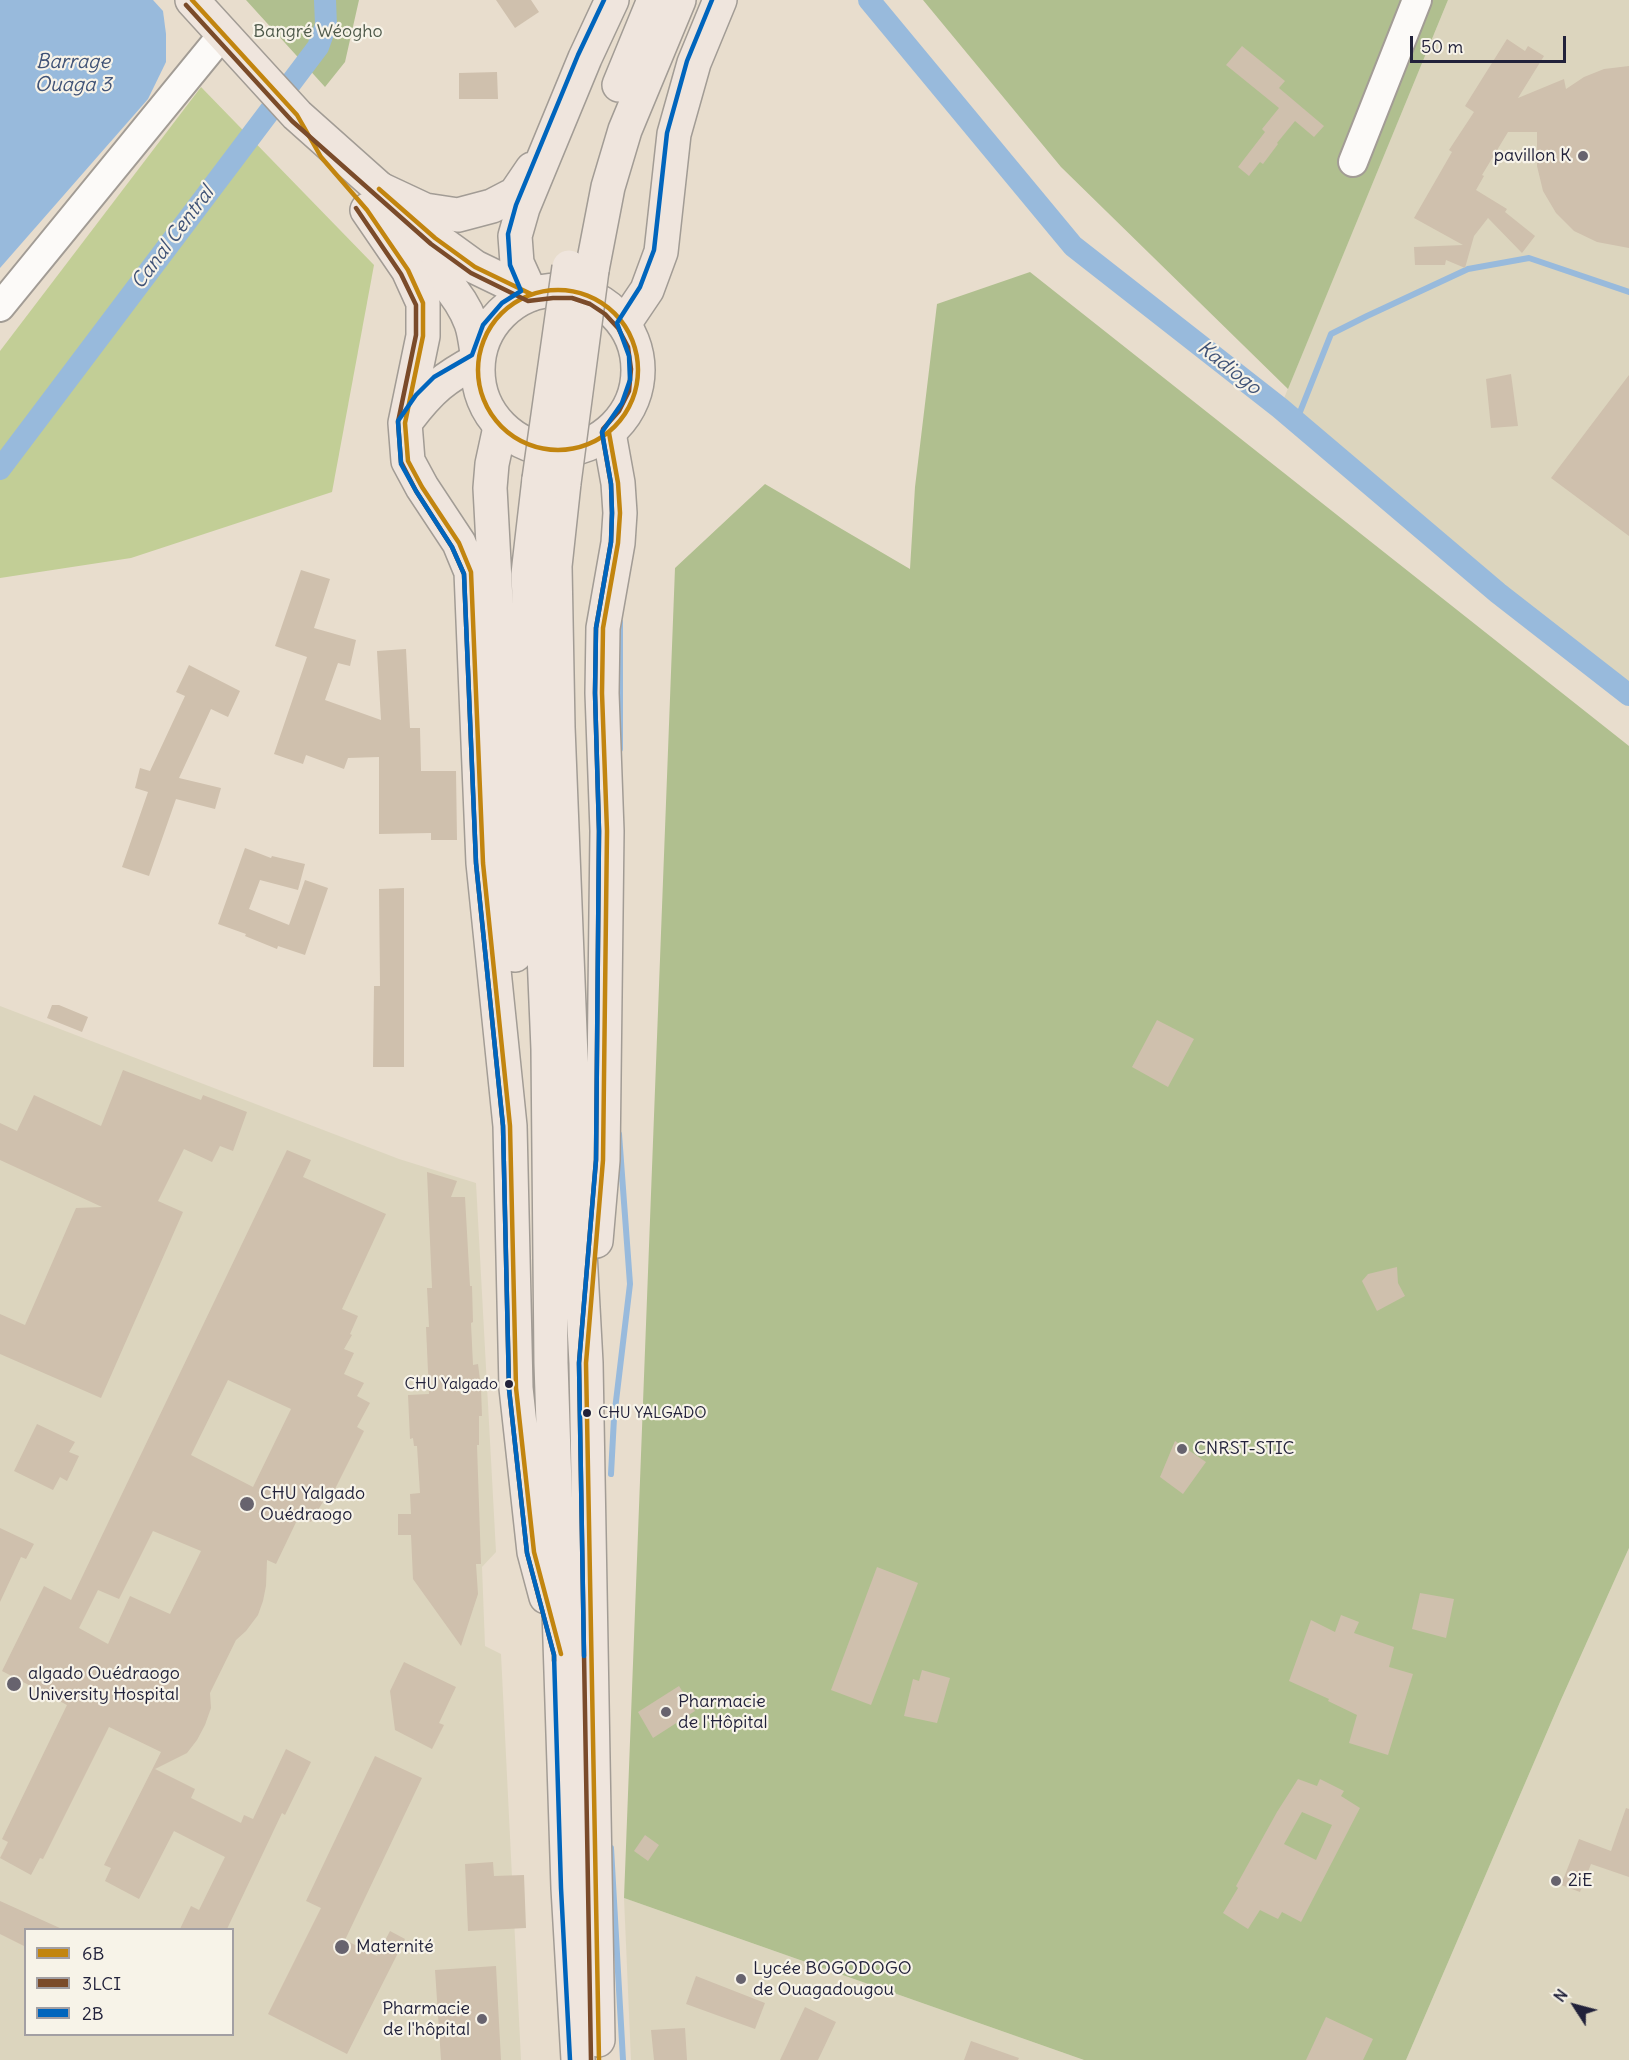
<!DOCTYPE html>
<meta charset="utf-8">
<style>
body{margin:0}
#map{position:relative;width:1629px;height:2060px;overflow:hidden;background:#e8ddcd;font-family:Delius,sans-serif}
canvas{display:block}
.legend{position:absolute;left:24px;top:1928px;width:210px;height:108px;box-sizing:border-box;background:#f7f3e8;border:2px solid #a29fa3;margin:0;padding:8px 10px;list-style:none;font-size:18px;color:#22223b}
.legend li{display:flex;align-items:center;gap:12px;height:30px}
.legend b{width:30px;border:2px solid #a29fa3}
.north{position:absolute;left:1545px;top:1976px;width:60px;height:60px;-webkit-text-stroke:4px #f7f3e8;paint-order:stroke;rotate:306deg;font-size:16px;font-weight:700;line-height:24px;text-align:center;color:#22223b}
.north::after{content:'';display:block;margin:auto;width:21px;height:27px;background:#22223b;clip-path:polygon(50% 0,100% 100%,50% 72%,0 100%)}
.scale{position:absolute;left:1410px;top:36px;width:156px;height:27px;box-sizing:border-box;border:3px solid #22223b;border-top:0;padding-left:8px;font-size:18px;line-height:21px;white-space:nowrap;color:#22223b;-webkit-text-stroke:4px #f7f3e8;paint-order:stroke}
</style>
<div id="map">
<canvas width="1629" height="2060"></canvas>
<ul class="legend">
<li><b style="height:8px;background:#c2850f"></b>6B</li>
<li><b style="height:8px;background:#7a4b2a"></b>3LCI</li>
<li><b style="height:8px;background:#0065bd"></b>2B</li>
</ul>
<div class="north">N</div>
<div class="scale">50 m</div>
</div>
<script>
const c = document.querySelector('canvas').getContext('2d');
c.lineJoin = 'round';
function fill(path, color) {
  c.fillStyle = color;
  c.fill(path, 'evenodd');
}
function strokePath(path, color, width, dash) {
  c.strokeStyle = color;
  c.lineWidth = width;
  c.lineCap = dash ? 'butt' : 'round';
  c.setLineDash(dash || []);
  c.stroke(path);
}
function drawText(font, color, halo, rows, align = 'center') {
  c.font = font + ' Delius,sans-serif';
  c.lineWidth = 4.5;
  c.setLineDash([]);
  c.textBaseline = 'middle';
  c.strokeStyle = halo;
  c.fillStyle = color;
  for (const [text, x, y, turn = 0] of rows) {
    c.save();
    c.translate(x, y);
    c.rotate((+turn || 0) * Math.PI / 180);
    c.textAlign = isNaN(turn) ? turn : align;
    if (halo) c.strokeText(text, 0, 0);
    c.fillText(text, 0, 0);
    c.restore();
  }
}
fill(new Path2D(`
 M 1448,0 L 1629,0 L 1629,694 L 1498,593 L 1280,408 Z
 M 0,1006 L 399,1159 L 476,1183 L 496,1552 L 482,1567 L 485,1646 L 501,1654 L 521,2060 L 0,2060 ZM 26,1930 L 232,1930 L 232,2034 L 26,2034 Z
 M 1629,1548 L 1629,2060 L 1406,2060 L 1560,1702 Z
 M 624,1898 L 1084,2060 L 631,2060 Z`), '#dcd5be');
fill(new Path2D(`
 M 201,87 L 374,265 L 332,492 L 131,558 L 0,578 L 0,351 Z`), '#c2ce96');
fill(new Path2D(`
 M 246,0 L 359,0 L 345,62 L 325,87 Z
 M 923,0 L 1448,0 L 1288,389 L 1061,167 Z
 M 1030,272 L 1629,746 L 1629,1548 L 1560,1702 L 1406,2060 L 1084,2060 L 624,1898 L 675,568 L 765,484 L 910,569 L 915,487 L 937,304 Z`), '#b0bf8f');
fill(new Path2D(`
 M 0,0 L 153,0 L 163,11 L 166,34 L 166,62 L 148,99 L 0,268 Z`), '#98badc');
strokePath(new Path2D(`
 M 1296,422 L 1331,334 L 1367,316 L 1468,269 L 1529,258 L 1629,292
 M 620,622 L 620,749
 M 611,1474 L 614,1418 L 630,1284 L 619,1134
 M 611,1848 L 623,2060`), '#98badc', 6);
strokePath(new Path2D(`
 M 869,0 L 1073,246 L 1280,408 L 1498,593 L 1629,695
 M 0,469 L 318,47 L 326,25 L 325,0`), '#98badc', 22);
fill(new Path2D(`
 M 496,0 L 531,0 L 539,12 L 515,28 Z
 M 1507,39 L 1525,51 L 1528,46 L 1544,56 L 1518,98 L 1564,79 L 1566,89 L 1584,77 L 1604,69 L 1629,66 L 1629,248 L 1597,242 L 1574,231 L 1556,213 L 1543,191 L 1537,166 L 1537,132 L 1508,132 L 1482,175 L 1484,176 L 1476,190 L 1507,209 L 1505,212 L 1535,236 L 1522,253 L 1488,218 L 1474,236 L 1465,268 L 1446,260 L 1445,265 L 1415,265 L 1414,247 L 1463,245 L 1414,218 L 1452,152 L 1449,150 L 1474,112 L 1465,106 Z
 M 1242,46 L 1285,81 L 1279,88 L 1324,126 L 1314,137 L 1295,121 L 1277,143 L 1278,144 L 1263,164 L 1260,162 L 1249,176 L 1238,167 L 1265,132 L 1262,129 L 1279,108 L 1226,65 Z
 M 497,72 L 498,99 L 459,99 L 459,73 Z
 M 1511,374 L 1518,426 L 1491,428 L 1486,379 Z
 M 1629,375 L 1629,536 L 1551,478 Z
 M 301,570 L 330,579 L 314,628 L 356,640 L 350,666 L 338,663 L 325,700 L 381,720 L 377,651 L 406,649 L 410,728 L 420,728 L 421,771 L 456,771 L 457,840 L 431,840 L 431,833 L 379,834 L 379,757 L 348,758 L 344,769 L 306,755 L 303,764 L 274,754 L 307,657 L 275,646 Z
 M 189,665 L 240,691 L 228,717 L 211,709 L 179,778 L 221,788 L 215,809 L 176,799 L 149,876 L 122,867 L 148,792 L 135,788 L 140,768 L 150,771 L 185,696 L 176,692 Z
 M 245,848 L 271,858 L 272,856 L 305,864 L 298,890 L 260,880 L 249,909 L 289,925 L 305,880 L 328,888 L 305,955 L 278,946 L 277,949 L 245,936 L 246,934 L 218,924 Z
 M 404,888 L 404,1067 L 373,1067 L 374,986 L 380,986 L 379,889 Z
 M 52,1005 L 59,1005 L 88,1017 L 82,1032 L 47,1018 Z
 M 1157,1020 L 1194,1039 L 1168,1087 L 1132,1067 Z
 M 123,1070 L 201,1100 L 203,1095 L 247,1112 L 233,1151 L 220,1146 L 212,1162 L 184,1149 L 158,1201 L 183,1212 L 101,1398 L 0,1354 L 0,1314 L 25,1325 L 76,1208 L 102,1207 L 0,1160 L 0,1123 L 17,1131 L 34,1095 L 101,1126 Z
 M 287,1150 L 311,1160 L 303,1177 L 386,1214 L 342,1309 L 358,1316 L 350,1334 L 352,1335 L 344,1349 L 354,1353 L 344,1374 L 364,1383 L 357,1396 L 370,1403 L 357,1427 L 364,1431 L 331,1497 L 327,1495 L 311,1522 L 299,1516 L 276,1564 L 267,1560 L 266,1586 L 263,1601 L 258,1615 L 246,1631 L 236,1640 L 210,1693 L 211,1708 L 205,1725 L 197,1740 L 187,1753 L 155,1769 L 195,1789 L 191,1798 L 241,1823 L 244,1815 L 253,1819 L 286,1749 L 311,1762 L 285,1815 L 282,1813 L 227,1929 L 180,1929 L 191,1906 L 199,1910 L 225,1857 L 174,1831 L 139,1899 L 105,1881 L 111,1868 L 104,1865 L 161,1752 L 109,1727 L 43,1859 L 40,1858 L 31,1875 L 0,1858 L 8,1842 L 2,1839 L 67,1705 L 2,1671 L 44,1586 L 71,1600 ZM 228,1380 L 291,1409 L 253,1487 L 191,1455 ZM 153,1531 L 201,1551 L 170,1614 L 130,1596 L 108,1644 L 79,1628 L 98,1590 L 119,1599 Z
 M 427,1172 L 457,1181 L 451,1197 L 465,1197 L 470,1286 L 472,1286 L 473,1322 L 471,1323 L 473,1365 L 478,1364 L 481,1388 L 482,1416 L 479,1416 L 479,1445 L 477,1445 L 481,1564 L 476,1564 L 478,1594 L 461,1646 L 413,1579 L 411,1535 L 398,1535 L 398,1514 L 411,1514 L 410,1494 L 420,1493 L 417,1446 L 414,1446 L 413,1438 L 410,1439 L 408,1395 L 429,1394 L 426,1327 L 429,1327 L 427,1288 L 432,1288 Z
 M 1397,1267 L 1398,1283 L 1405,1296 L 1377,1311 L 1362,1281 L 1368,1274 Z
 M 37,1424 L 75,1442 L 69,1452 L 79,1456 L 67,1481 L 60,1477 L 53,1490 L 14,1471 Z
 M 1175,1441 L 1206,1462 L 1183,1494 L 1160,1477 Z
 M 0,1528 L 34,1544 L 26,1559 L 21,1557 L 0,1602 Z
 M 877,1567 L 918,1583 L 871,1705 L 831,1690 Z
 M 1420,1593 L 1454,1599 L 1446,1638 L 1412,1629 Z
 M 1341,1615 L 1359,1622 L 1354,1633 L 1394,1647 L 1389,1667 L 1413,1674 L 1388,1755 L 1349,1743 L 1357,1715 L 1328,1701 L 1329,1699 L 1289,1681 L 1311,1620 L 1335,1632 Z
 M 404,1662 L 456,1687 L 439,1723 L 444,1725 L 432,1749 L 395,1730 L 390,1691 Z
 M 922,1670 L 950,1678 L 937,1723 L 904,1716 L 913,1679 L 919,1681 Z
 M 679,1686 L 695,1711 L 653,1738 L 638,1712 Z
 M 375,1756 L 422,1778 L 345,1940 L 377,1956 L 390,1931 L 405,1939 L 347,2054 L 268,2014 L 321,1908 L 306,1901 Z
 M 1298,1779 L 1317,1786 L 1320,1779 L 1344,1791 L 1341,1796 L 1360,1808 L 1301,1922 L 1282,1912 L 1278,1919 L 1260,1910 L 1248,1929 L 1223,1913 L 1238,1888 L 1236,1886 L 1277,1812 ZM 1302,1812 L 1332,1825 L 1316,1860 L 1284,1844 Z
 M 1626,1808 L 1629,1809 L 1629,1877 L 1591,1864 L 1580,1892 L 1561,1885 L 1579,1839 L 1611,1851 Z
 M 645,1835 L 659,1845 L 648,1861 L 634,1851 Z
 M 493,1862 L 494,1876 L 524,1875 L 526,1928 L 468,1931 L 465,1864 Z
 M 0,1901 L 62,1929 L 26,1929 L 26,1947 L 0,1934 Z
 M 496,1966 L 501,2060 L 441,2060 L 435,1970 Z
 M 696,1976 L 765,2003 L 755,2029 L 686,2004 Z
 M 805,2007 L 836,2022 L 818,2060 L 780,2060 Z
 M 1326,2017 L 1373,2039 L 1363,2060 L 1306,2060 Z
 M 685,2028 L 687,2060 L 654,2060 L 651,2030 Z
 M 971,2041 L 1019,2058 L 1018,2060 L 964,2060 Z`), '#cfc0ad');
const minor = new Path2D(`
 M 1353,162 L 1417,0
 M 0,307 L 223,34`);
const major = new Path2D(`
 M 192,0 L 297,115 L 435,238 L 475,267 L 531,294
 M 387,228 C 417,256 456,282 471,323 C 475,334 476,348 478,360
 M478 370a80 80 0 1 1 160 0a80 80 0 1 1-160 0Z`);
const highway = new Path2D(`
 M 619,85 L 654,0
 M 378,188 L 425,210 L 458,215 L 492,206 L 515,194 L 532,169
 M 367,210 L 408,270 L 423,303 L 423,336 L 405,423 L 408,461 L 422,487 L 459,543 L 471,572 L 483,863 L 510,1126 L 516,1388 L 534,1552 L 546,1597
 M 592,270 L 608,187 L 625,130 L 679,0
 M 531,294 L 517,263 L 515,236 L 523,208 L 585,58 L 612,0
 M 624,324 L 647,290 L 661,252 L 674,134 L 694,63 L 720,0
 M 408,419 C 431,389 444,378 478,360
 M 500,427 L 492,464 L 490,488 L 515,955
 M 539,479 L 528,574 L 548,1049 L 551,1363 L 568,1888 L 578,2060
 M 564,483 L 555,566 L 558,727 L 575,1159 L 586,1363 L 598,2040
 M 596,1241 L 603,1160 L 607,831 L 602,693 L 603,628 L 618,543 L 620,513 L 618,483 L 609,433`);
strokePath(minor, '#a29c95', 32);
strokePath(major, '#a29c95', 36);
strokePath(highway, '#a29c95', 36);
strokePath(minor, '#fcfaf8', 28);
strokePath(major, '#efe5dd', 33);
strokePath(highway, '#efe5dd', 33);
const highwayBridge = new Path2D(`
 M 539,479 L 569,267
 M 564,483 L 592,270`);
strokePath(highwayBridge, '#a29c95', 36, []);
strokePath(highwayBridge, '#efe5dd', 33);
strokePath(new Path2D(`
 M 192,0 L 297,115 L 321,157 L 367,210 L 408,270 L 423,303 L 423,336 L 405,423 L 408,461 L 422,487 L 459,543 L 471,572 L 483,863 L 510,1126 L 516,1388 L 534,1552 L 561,1654
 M 379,189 L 435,238 L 475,267 L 531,294
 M478 370a80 80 0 1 1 160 0a80 80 0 1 1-160 0Z
 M 599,2060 L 586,1363 L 603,1160 L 607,831 L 602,693 L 603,628 L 618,543 L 620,513 L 618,483 L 609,433`), '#c2850f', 4.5);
strokePath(new Path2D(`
 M 186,5 L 292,121 L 431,244 L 471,273 L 528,301 L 553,298 L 572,298 L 590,304 L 605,314 L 618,328 L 628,347 L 631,369 L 629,391 L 619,411 L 603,429 L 602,433 L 611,484 L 612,513 L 611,542 L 596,628 L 595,693 L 599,831 L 596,1160 L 579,1363 L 591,2060
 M 356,208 L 401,274 L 416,305 L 416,335 L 398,422 L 401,462 L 416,491 L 452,547 L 464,574 L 476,863 L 503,1126 L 509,1389 L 527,1553 L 554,1655 L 554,1661`), '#7a4b2a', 4.5);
strokePath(new Path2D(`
 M 584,1656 L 579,1363 L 596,1160 L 599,831 L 595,693 L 596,628 L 611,542 L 612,513 L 611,484 L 602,432 L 622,403 L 630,380 L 629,356 L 617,323 L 640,287 L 654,250 L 667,133 L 687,61 L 712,0
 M 570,2060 L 561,1888 L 554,1655 L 527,1553 L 509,1389 L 503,1126 L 476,863 L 464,574 L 452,547 L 416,491 L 401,464 L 398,421 L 416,395 L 434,377 L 472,355 L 483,325 L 502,303 L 521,291 L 510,265 L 508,234 L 516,205 L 578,55 L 604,0`), '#0065bd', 4.5);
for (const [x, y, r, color] of [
 [1583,156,6,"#67636e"],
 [509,1384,5,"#22223b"],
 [587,1413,5,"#22223b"],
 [1182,1449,6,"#67636e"],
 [247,1504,8,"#67636e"],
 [14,1684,8,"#67636e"],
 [666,1712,6,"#67636e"],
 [1556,1881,6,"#67636e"],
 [342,1947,8,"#67636e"],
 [741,1979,6,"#67636e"],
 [482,2019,6,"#67636e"]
]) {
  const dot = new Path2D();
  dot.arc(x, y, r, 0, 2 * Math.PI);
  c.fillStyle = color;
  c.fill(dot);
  strokePath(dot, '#f7f3e8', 2);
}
drawText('16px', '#22223b', '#f7f3e8', [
 ["CHU Yalgado",498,1384],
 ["CHU YALGADO",598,1413,"left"]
], 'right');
drawText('18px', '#4f5a4b', '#f7f3e8', [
 ["Bangré Wéogho",318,32]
]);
drawText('18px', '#22223b', '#f7f3e8', [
 ["pavillon K",1571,156,"right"],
 ["CNRST-STIC",1194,1449],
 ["CHU Yalgado",260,1494],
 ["Ouédraogo",260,1515],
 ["algado Ouédraogo",28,1674],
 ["University Hospital",28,1695],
 ["Pharmacie",678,1702],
 ["de l'Hôpital",678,1723],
 ["2iE",1568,1881],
 ["Maternité",356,1947],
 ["Lycée BOGODOGO",753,1969],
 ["de Ouagadougou",753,1990],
 ["Pharmacie",470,2009,"right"],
 ["de l'hôpital",470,2030,"right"]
], 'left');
drawText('italic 20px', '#3f5276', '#f7f3e8', [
 ["Barrage",73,62],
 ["Ouaga 3",73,85],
 ["Canal Central",173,238,-53],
 ["Kadiogo",1229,368,38]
]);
</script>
